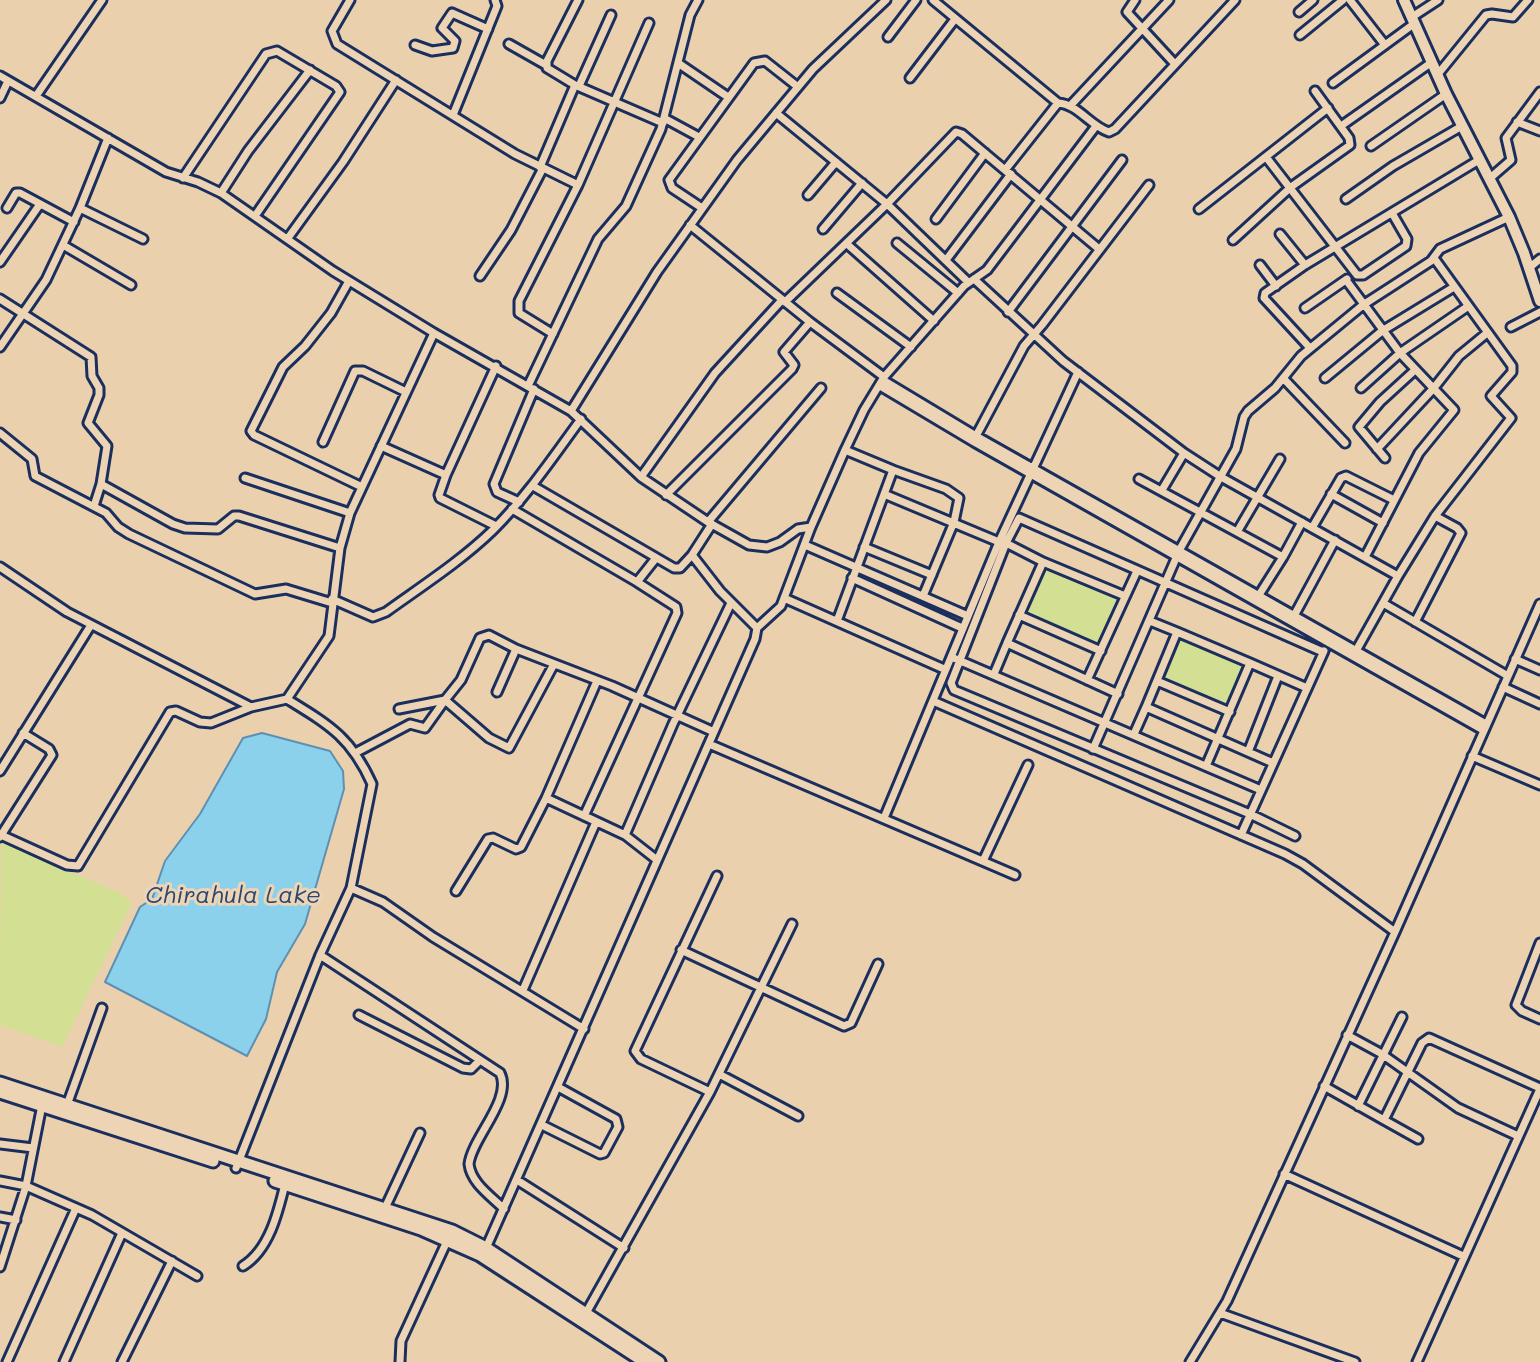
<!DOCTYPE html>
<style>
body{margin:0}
canvas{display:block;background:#ead0ac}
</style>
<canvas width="1540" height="1362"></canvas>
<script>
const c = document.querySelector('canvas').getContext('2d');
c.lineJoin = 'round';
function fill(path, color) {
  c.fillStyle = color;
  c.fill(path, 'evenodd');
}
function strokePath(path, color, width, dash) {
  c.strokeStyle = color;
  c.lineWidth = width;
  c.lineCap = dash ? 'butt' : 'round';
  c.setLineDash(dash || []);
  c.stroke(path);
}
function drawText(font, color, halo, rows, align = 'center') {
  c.font = font + ' Mali,sans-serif';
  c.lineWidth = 6;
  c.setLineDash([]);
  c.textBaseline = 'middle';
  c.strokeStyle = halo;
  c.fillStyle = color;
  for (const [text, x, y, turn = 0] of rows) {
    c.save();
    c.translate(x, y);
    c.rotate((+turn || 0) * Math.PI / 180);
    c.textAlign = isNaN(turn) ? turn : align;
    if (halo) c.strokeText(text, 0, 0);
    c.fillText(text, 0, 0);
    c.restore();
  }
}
fill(new Path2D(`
 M 1047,569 L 1118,600 L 1098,645 L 1027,613 Z
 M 1180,639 L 1243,665 L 1227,705 L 1164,680 Z
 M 1,841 L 122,894 L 132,903 L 62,1047 L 0,1025 Z`), '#d3e093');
const water = new Path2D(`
 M 262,733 L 330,751 L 343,771 L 344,789 L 305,924 L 277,972 L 266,1019 L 247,1056 L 105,982 L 140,907 L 152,899 L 165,861 L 200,814 L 243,738 Z`);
fill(water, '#8bd1ec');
strokePath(water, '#5e90b3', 2);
const street = new Path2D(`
 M 350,0 L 332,31 L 337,44 L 515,154 L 578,185
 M 578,0 L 547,61 L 547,68 L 575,85 L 663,123
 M 933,0 L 1058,103
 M 1135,0 L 1127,12 L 1174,63
 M 1350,0 L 1385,45
 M 1299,12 L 1313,0
 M 1412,17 L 1438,0
 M 1300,35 L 1343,0
 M 888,37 L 916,0
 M 509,44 L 546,65
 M 415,45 L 432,51 L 453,48 L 455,41 L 442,28 L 452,13 L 488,29
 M 678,63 L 728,97
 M 1438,74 L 1486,15 L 1492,14 L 1513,17 L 1528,0
 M 0,76 L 166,172 L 198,182 L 221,193 L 333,271 L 434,333 L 571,411 L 641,477 L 708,522 L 749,545 L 767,547 L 780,542 L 798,529 L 811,527
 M 910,78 L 955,19
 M 1333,83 L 1415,23
 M 579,86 L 611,15
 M 36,96 L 102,0
 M 0,98 L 8,81
 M 1070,106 L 1169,0
 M 776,113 L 887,204 L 968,282
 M 453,115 L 497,6 L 495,0
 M 664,118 L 699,137
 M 1517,122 L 1540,131
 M 1341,126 L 1432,62
 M 1371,146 L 1446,94
 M 1266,157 L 1357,275 L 1363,275 L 1406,246 L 1407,239 L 1392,213
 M 540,167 L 575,85
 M 1005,170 L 1058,103 C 1078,104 1090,126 1109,132 L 1115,129 L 1235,0
 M 183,178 L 266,54 L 277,51 L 336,86 L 340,92 L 255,216
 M 1489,179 L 1511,160 L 1506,138 L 1540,92
 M 221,193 L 248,151 L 310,70
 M 808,195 L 836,162
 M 1346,199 L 1393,166 L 1462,126
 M 7,208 L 16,193 L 20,193 L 74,222
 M 80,208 L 143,239
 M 702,208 L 672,188 L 669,180 L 754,63 L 765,61 L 798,87
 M 1199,209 L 1328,108
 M 936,219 L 985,153
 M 690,225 L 810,322 L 884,377
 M 823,229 L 862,183
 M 1280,234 L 1305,265
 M 288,238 L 343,162 L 396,80
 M 1233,240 L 1291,187 L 1350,145 L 1349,138 L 1315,91
 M 897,243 L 958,293
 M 847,244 L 934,321
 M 63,245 L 131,285
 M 946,260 L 1011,174
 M 0,262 L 40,204
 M 1260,265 L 1276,286
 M 1529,268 L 1540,259
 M 480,276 L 511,230 L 543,168
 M 974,279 L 1063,361 L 1184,453 L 1221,477 L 1398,576 L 1357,649
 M 1346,280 L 1400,353 L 1454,410 L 1419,453 L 1365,557
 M 349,281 L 331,313 L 305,346 L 283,367 L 251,431 L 254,435 L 362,487
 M 837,293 L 911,347
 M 0,299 L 91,357 L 92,376 L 99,388 L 99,395 L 88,423 L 107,446 L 101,484 L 94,506
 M 785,302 L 887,204 L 956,132 L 962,134 L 1099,249
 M 1305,308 L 1347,279
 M 1008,312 L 1122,160
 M 1511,327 L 1540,312
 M 553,334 L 519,313 L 519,301 L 578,185 L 649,23
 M 0,347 L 46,280 L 80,208 L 108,138
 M 1310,348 L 1264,298 L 1265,293 L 1305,265 L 1479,160
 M 1283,378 L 1345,443
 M 1325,378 L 1382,331 L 1454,287
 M 883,380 L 976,436 L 1486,724
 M 528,386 L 598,239 L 626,206 L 661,129 L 690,15 L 698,0
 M 880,386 L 974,442 L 1483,730
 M 1361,388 L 1400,353 L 1467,307
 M 571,411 L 657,272 L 737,160 L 813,69 L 886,0
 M 0,433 L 32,459 L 35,476 L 106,513 L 118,527 L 129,534 L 255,594 L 286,589 L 332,603
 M 976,436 L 1024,346 L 1042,325 L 1149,185
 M 323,442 L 355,371 L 363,371 L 406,392
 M 381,446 L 446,475 L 496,366
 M 1377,449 L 1433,389 L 1459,356 L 1487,333
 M 1385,458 L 1359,427 L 1380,402 L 1415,370
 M 893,470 L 946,489 L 959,498 L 954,522 L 923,596
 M 446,475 L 439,495 L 440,498 L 496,526
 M 641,477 L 715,373 L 782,300
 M 245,478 L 350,513
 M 1139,479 L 1283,557 L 1302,522
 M 101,484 L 173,524 L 185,528 L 218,529 L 234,516 L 239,516 L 340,548
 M 533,486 L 674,568 L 680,568 L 692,555
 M 1162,490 L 1184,453
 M 884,494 L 999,542
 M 1331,494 L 1383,523
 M 666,495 L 792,369 L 794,365 L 784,352 L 810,322
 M 519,502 L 497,492 L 494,484 L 534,389
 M 512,509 L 637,582 L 656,558
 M 708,522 L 821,388
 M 712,524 L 692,555 L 720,591 L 757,628
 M 1312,528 L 1341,478 L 1346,476 L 1394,500
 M 1237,532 L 1280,459
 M 1006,543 L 1043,562 L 1007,643 L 1118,694
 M 805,545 L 968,616
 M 864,547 L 932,575
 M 1043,562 L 1125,596
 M 0,567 L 67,612 L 251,707
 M 1398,576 L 1435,516 L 1511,418 L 1491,396 L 1512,372 L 1512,366 L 1434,258
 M 852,578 L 962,628
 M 1259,595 L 1283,557
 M 784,598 L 944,669
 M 332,599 L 373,617 L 386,612 C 422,586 461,561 493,530 C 527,496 553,457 581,419
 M 1383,603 L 1508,676
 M 1295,614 L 1335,540
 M 1019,615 L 1101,651
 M 837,621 L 893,470 L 845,450
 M 1150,621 L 1177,632 L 1146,707 L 1273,763
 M 1415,622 L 1461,533 L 1457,528 L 1435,516
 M 1177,632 L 1250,663
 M 516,649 L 489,635 L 480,638 L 461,680 L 445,700 L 489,738 L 509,748 L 554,664
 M 956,659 L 1261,790
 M 1515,659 L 1540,670
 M 994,674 L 1007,643
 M 1087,680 L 1137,571
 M 1157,681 L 1230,712
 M 1503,687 L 1540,704
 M 497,692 L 516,649 L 612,686 L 714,732
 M 287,699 C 329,725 351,737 372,784 L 351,888
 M 933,701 L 1285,854 L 1303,864 L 1395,932
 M 399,709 L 445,700
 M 1134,734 L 1146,707
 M 709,744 L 1015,875
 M 1093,749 L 1180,549 L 1236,449 L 1244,417 L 1248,411 L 1275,388 L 1301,356 L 1363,305 L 1431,261 L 1440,249 L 1509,217
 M 1248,752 L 1278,676
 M 355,753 L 410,724 L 425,728 L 445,700
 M 1472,756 L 1540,785
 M 1206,766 L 1250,663 L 1307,688
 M 0,771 L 91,625
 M 546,798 L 597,681
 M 584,816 L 677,613 L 676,607 L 637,582
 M 884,818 L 999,542 L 1078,372
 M 1,835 L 67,865 L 78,866 L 170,712 L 176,711 L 200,722 L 211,723 L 251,707 L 287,699 L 329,636 L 340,548 L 350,513 L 434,333
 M 625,835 L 673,724 L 731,603
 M 1241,835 L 1324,651
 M 1295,836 L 1250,814 L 954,690 L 951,683 L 1006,543 L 1019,518 L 1323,652
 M 0,837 L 52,755 L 49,749 L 23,733
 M 983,861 L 1028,765
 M 456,891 L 488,839 L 493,838 L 516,849 L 521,847 L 546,798 L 625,835 L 657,860
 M 1540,943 L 1516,1005 L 1522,1011 L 1540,1019
 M 681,950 L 844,1026 L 851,1023 L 878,964
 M 320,955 L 500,1073 C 513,1099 472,1138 469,1164 C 471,1183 491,1196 504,1209
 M 523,990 L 596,822
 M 359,1015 L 463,1068 L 471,1069 L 480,1060
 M 1347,1035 L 1382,1054 L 1458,1108 L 1518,1136
 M 719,1074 L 798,1116
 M 1324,1086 L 1384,1120
 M 710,1092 L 792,924
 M 42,1105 L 26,1186 L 92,1215 L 197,1276
 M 67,1105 L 102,1008
 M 1358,1106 L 1402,1017
 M 542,1125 L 600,1154 L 604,1153 L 618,1127 L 616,1119 L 558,1087
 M 1418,1139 L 1384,1120 L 1422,1043 L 1429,1038 L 1540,1088
 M 0,1144 L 33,1148
 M 236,1168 L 320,955 L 351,888 L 383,902 L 433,937 L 584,1029
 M 1284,1174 L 1463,1256
 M 517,1180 L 624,1248
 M 0,1181 L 26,1186 L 0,1267
 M 385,1208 L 420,1133
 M 0,1217 L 16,1220
 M 486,1248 L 755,639 L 757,628 L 781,606 L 811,527 L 845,450 L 864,410 L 884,377 L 964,286 L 987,270 L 1096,126
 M 243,1266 C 269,1250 278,1213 285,1184
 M 586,1313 L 710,1092 L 641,1059 L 635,1051 L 717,876
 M 1220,1313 L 1355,1362
 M 7,1362 L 76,1208
 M 64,1362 L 122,1233
 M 122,1362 L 172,1261
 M 400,1362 L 401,1341 L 448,1239
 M 1190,1362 L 1227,1301 L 1395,932 L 1540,604
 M 1417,1362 L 1540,1089`);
const secondary = new Path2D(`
 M 1404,0 L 1446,94 L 1509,217 L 1524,253 L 1540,301`);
const primary = new Path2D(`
 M 0,1083 L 452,1231 L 486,1248 L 659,1362
 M 0,1092 L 213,1161
 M 275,1181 L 421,1229 L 480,1255 L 645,1362`);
strokePath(street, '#1b2f5e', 13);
strokePath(secondary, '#1b2f5e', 16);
strokePath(primary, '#1b2f5e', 17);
strokePath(street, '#edd4b5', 7);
strokePath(secondary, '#edd4b5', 10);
strokePath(primary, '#edd4b5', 11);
drawText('italic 24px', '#2c4773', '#edd4b5', [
 ["Chirahula Lake",233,896]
]);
</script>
